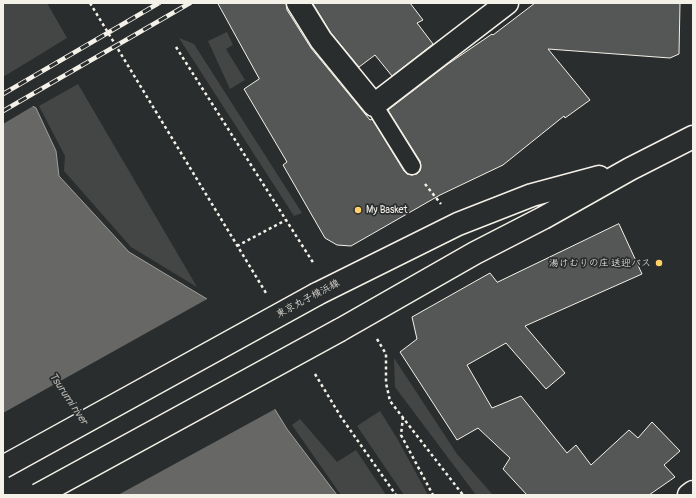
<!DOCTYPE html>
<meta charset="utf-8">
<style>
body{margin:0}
#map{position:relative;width:696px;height:498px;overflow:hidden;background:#2a2d2e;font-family:Pangolin,sans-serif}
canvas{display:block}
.frame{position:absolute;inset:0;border:4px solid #f4f1e8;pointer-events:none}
</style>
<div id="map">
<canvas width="696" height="498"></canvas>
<div class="frame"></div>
</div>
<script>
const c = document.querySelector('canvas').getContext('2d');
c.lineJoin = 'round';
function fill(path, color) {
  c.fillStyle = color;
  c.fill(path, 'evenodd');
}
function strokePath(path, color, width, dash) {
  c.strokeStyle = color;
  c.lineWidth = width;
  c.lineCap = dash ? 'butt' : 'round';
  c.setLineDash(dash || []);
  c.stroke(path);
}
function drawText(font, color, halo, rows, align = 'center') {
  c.font = font + ' Pangolin,"Klee One",sans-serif';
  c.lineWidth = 3.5;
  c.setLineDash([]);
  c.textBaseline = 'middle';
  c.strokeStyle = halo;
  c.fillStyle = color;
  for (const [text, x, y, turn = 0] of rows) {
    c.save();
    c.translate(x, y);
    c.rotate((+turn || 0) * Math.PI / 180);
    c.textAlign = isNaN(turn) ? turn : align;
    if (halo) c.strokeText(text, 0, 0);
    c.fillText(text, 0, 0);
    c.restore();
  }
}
fill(new Path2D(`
 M 3,3 L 47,3 L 67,38 L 3,77 Z
 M 227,32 L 233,45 L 226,49 L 245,80 L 230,89 L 208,41 Z
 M 179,38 L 194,44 L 302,213 L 294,216 Z
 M 78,84 L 197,287 L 131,247 L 64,171 L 65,156 L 39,106 Z
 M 394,358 L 457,454 L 493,495 L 476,495 L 395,387 Z
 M 380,411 L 398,440 L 428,495 L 404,495 L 357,426 Z
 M 300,419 L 337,462 L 356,450 L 386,495 L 341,495 L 292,425 Z`), '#444645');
const water = new Path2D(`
 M 3,88 L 36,108 L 56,151 L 59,176 L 129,252 L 207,299 L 287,429 L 337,495 L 3,495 Z`);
fill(water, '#676866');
strokePath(water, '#9f9f9a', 1);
fill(new Path2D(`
 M 3,86 L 35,105 L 3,124 Z
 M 209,298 L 277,408 L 118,495 L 3,495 L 3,413 Z`), '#2a2d2e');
const building = new Path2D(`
 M 218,3 L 286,3 L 287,10 L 311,48 L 370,120 L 372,119 L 404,171 L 407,174 L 412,175 L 417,174 L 420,171 L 421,166 L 420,161 L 388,110 L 448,64 L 492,34 L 493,35 L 535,3 L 680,3 L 679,54 L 670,58 L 548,49 L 590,100 L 565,118 L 564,116 L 503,165 L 440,195 L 351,246 L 337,245 L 325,238 L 283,165 L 287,162 L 244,89 L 259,79 Z
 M 313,3 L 410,3 L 423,20 L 417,23 L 433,44 L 392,76 L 375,55 L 359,67 L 331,33 Z
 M 619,224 L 642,274 L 525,326 L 565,373 L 546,389 L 506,343 L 467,365 L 492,408 L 521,396 L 567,453 L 576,445 L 591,465 L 629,430 L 638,438 L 652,422 L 680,451 L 664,465 L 675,477 L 649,495 L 527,495 L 503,469 L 510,458 L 478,428 L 457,440 L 400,352 L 417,339 L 412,317 L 490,273 L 497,282 Z`);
fill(building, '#555756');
strokePath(building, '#f4f1e8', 1);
const lane = new Path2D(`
 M 374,105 L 412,166`);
const street = new Path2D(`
 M 298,3 L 321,40 L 374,105 L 507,3
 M 689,495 L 693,492`);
const primary = new Path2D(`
 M 317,294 L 458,224 L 532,195 L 599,177
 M 340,330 L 475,253 L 543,218 L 630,169 L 693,137`);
strokePath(lane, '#f4f1e8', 19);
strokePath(street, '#f4f1e8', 25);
strokePath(primary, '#f4f1e8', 25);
strokePath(new Path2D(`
 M 90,3 L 266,293
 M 176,47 L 314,264
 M 425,184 L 441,204
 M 237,246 L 286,220
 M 377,339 L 386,354 L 386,383 L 390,401 L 463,495
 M 315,374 L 341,417 L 396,495
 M 403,417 L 401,435 L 433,495`), '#f4f1e8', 2.5, [3, 3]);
strokePath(lane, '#2a2d2e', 16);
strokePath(street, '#2a2d2e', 22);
strokePath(primary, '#2a2d2e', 22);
const rail = new Path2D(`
 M 3,94 L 159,3
 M 3,111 L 190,3`);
strokePath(rail, '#f4f1e8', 4.5);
strokePath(rail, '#2a2d2e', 3, [9]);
const primaryBridge = new Path2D(`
 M 3,467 L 317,294
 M 38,495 L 340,330`);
strokePath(primaryBridge, '#f4f1e8', 25, []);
strokePath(primaryBridge, '#2a2d2e', 22);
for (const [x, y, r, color] of [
 [358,210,4,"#ffd166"],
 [659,263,4,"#ffd166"]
]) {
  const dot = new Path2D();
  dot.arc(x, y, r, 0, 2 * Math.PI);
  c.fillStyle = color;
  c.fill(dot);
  strokePath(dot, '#2a2d2e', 1.5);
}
drawText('10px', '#f4f1e8', '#2a2d2e', [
 ["My Basket",366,210],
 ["湯けむりの庄 送迎バス",651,263,"right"]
], 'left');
drawText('10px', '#f4f1e8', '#2a2d2e', [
 ["東京丸子横浜線",308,299,-28]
]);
drawText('italic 11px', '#b5b3ae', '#2a2d2e', [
 ["Tsurumi river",68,399,56]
]);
</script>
